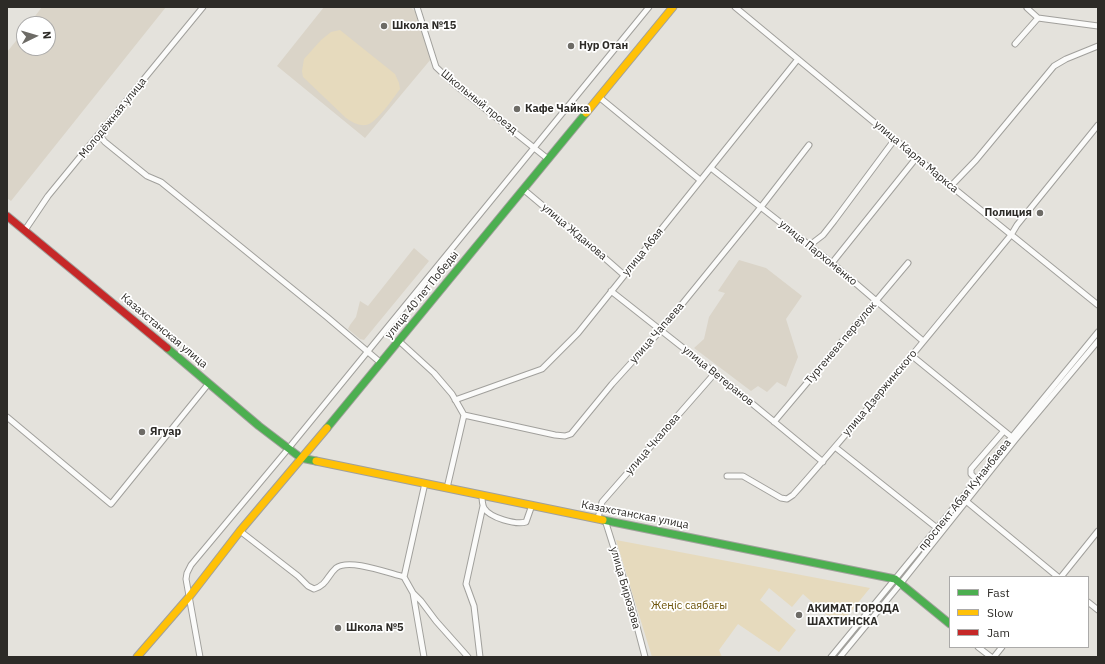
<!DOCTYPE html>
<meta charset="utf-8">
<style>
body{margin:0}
#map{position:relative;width:1105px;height:664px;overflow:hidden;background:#e4e2dc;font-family:"IBM Plex Sans",sans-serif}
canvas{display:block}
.frame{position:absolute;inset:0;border:8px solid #2d2b27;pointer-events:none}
.legend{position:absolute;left:949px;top:576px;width:140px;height:72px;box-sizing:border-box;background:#fff;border:1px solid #abaaa9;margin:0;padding:5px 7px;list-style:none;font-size:12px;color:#2d2b27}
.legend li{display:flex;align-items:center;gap:8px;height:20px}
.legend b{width:20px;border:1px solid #abaaa9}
.north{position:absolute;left:16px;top:16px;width:40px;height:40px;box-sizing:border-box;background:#fff;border:1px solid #abaaa9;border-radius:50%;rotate:85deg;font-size:11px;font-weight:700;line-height:16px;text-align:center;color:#2d2b27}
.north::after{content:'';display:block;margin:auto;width:14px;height:18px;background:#6d6b66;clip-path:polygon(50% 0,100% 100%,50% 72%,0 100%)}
</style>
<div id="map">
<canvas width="1105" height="664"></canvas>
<div class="frame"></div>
<ul class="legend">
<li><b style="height:5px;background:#4caf50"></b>Fast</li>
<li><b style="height:5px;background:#ffc107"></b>Slow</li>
<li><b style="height:5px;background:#c62828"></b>Jam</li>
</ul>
<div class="north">N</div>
</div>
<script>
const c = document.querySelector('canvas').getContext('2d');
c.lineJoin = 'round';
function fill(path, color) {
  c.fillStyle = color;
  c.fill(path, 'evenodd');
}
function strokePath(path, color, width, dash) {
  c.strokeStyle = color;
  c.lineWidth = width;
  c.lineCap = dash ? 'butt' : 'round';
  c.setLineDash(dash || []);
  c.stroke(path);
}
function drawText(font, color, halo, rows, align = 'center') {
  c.font = font + ' "IBM Plex Sans",sans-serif';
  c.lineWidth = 3.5;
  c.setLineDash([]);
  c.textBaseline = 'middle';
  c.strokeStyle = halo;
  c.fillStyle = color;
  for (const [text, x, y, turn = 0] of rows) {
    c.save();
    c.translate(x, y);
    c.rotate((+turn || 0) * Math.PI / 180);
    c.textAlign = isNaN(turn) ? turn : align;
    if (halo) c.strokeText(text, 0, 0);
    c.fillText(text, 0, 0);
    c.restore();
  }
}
fill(new Path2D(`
 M 42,7 L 166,7 L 11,201 L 7,198 L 7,52 L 24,31 L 24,48 L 48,48 L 48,24 L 29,24 Z
 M 324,7 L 410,7 L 415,11 L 431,59 L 365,138 L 277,66 Z
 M 414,248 L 429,261 L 364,340 L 360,339 L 348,329 L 350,325 L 356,317 L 360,301 L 368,306 Z
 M 739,260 L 766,268 L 802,296 L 786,319 L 798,357 L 786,387 L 777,382 L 767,392 L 758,386 L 751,391 L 694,348 L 704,339 L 709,317 L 725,293 L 718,291 Z`), '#dad4c8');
fill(new Path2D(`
 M 340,30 L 395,74 L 399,83 L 400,89 C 394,97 376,124 366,125 C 358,126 352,122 346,118 L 303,77 L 302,71 L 304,59 L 321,40 L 331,32 Z
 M 616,540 L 870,588 L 839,626 L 803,594 L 792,607 L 769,588 L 760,600 L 796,630 L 779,652 L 738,624 L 719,650 L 722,657 L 652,657 Z`), '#e6dabd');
const street = new Path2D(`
 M 417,7 L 436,67 L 454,84 L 548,159
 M 735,7 L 951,186 L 1098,305
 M 1027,8 L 1038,18 L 1098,26
 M 1015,44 L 1038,18
 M 599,97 L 700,180
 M 99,135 L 105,142 L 147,176 L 161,182 L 327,317 L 381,363
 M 711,168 L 832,263 L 923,341
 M 951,186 L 976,160 L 1054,66 L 1066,59 L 1098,46
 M 523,189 L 599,253 L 624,275
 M 25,230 L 48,196 L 203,7
 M 810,245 L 823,235 L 834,221 L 895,139
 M 832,263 L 917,157
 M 611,291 L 715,373 L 823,462
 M 399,341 L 434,373 L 452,394 L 464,415 L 447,488
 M 911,355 L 1014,439
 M 455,400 L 542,369 L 578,333 L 798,59
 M 464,415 L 555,435 L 565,436 L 571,434 L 612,384 L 661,330 L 761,207 L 809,145
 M 7,417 L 111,504 L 209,383
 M 774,422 L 908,263
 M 835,447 L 937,528
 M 727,476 L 743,476 L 781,498 L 787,499 L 793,495 C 868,411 939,322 1011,235 L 1017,225 L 1098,125
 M 977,480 L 971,474 L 971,469 L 1003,432
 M 425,483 L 404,577 L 413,593 L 421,601 L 436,621 L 468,657
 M 482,495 C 482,499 482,504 484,508 C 490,518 516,525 526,522 L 532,505
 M 966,501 L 1058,577
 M 598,518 L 602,502 L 715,373
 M 605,520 L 629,596 L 645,657
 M 240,531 L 298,576 L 308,586 L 314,589 C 327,585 327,576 336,568 C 349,558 388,573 404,577
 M 1061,577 L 1098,531
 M 413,593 L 424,657
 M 1088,602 L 1098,610
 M 978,647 L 991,657
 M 200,657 L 186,579 L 187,573 L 191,565 L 288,449 L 649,7
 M 480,657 L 474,606 L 466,584 L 483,506
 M 831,657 L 1098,332
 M 840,657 L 901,583 L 1015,440 L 1098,341
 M 994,657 L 1002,647`);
const fast = new Path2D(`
 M 167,348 L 259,426 L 301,458 L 316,461
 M 327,428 L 586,113
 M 603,520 L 895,579 L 950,624`);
const slow = new Path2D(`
 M 586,113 L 673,7
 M 316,461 L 603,520
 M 137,657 L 189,597 L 240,531 L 327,428`);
const jam = new Path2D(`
 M 7,216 L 167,348`);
strokePath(street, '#a1a09c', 7);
strokePath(fast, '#a1a09c', 9);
strokePath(slow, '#a1a09c', 9);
strokePath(jam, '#a1a09c', 9);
strokePath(street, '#fbfbfa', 5);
strokePath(fast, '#4caf50', 7);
strokePath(slow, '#ffc107', 7);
strokePath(jam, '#c62828', 7);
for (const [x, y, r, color] of [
 [384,26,4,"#6d6b66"],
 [571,46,4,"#6d6b66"],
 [517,109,4,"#6d6b66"],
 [1040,213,4,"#6d6b66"],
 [142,432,4,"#6d6b66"],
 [799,615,4,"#6d6b66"],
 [338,628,4,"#6d6b66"]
]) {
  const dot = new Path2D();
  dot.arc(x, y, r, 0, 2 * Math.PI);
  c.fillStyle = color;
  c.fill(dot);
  strokePath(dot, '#fff', 1.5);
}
drawText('bold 11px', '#2d2b27', '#fff', [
 ["Школа №15",392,26],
 ["Нур Отан",579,46],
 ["Кафе Чайка",525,109],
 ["Полиция",1032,213,"right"],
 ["Ягуар",150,432],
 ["АКИМАТ ГОРОДА",807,609],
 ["ШАХТИНСКА",807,622],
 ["Школа №5",346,628]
], 'left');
drawText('11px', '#2d2b27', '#fff', [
 ["Школьный проезд",479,102,39],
 ["Молодёжная улица",113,118,-51],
 ["улица Карла Маркса",916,157,40],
 ["улица Жданова",574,232,40],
 ["улица Абая",643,252,-51],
 ["улица Пархоменко",818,253,39],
 ["улица 40 лет Победы",422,295,-51],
 ["Казахстанская улица",164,331,40],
 ["улица Чапаева",657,333,-49],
 ["Тургенева переулок",841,343,-50],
 ["улица Ветеранов",718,376,39],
 ["улица Дзержинского",880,393,-50],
 ["улица Чкалова",653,444,-49],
 ["проспект Абая Кунанбаева",965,495,-51],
 ["Казахстанская улица",635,515,11],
 ["улица Бирюзова",625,588,74]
]);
drawText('11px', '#6c5309', '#fff', [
 ["Жеңіс саябағы",689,606]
]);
</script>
